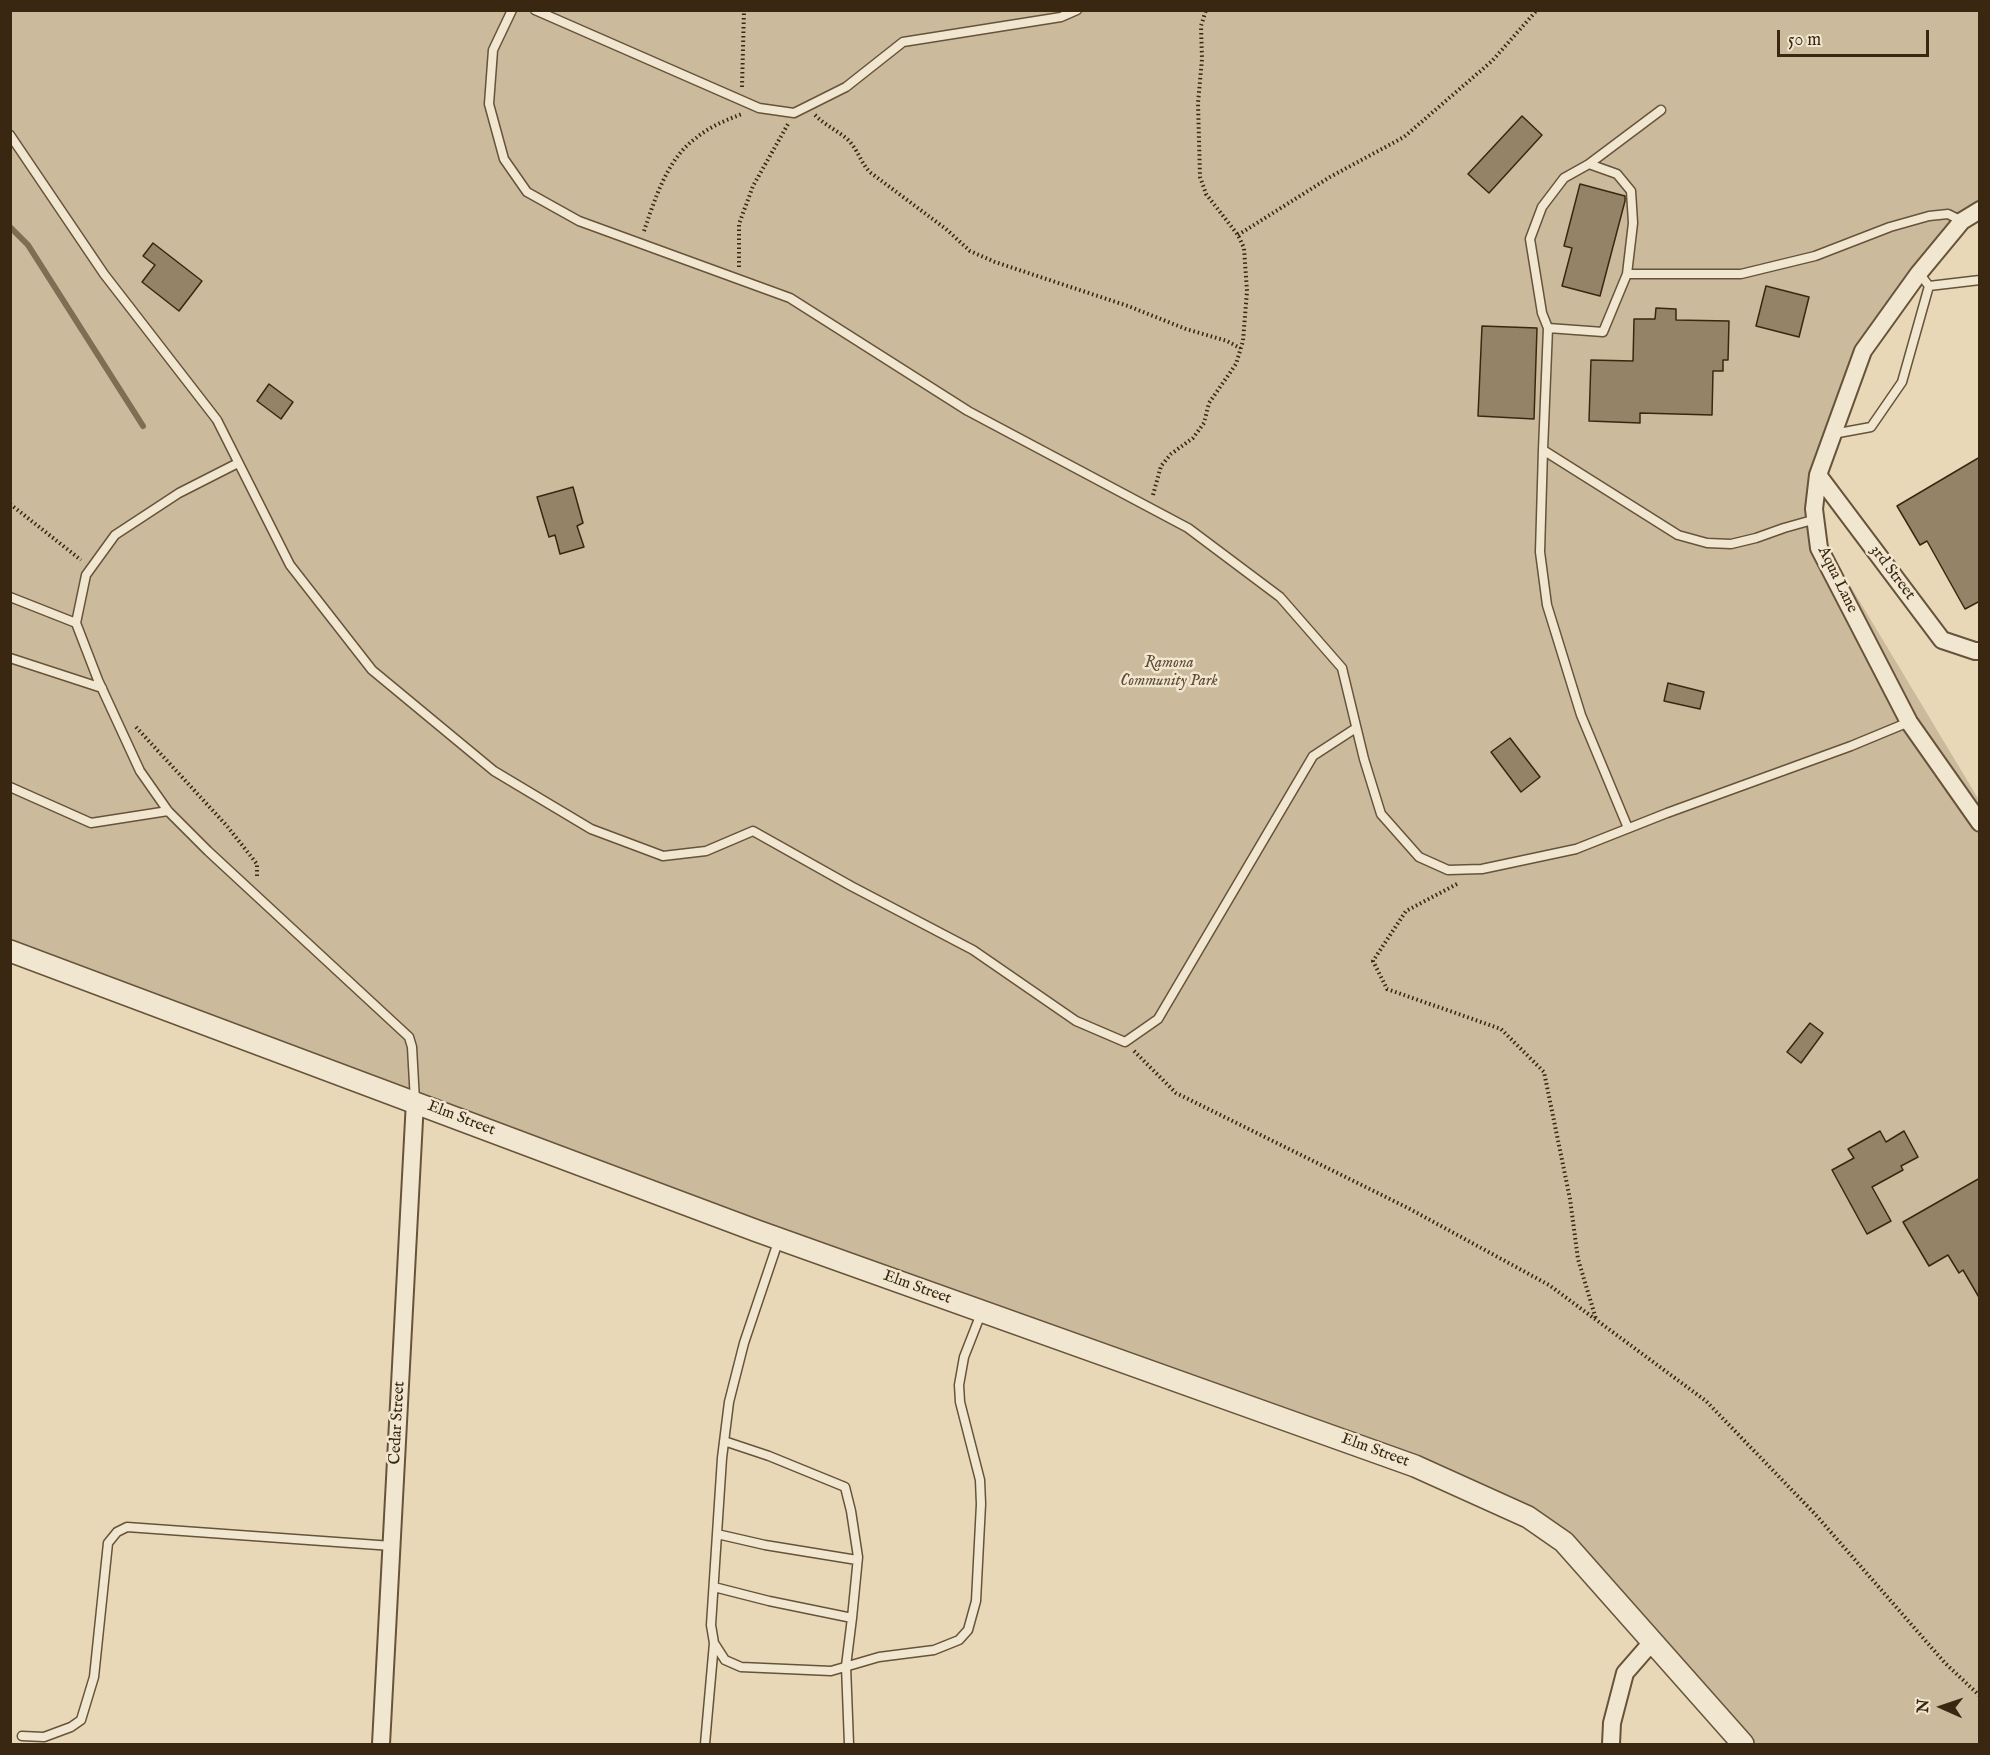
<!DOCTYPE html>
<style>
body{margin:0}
#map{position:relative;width:1990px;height:1755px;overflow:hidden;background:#e9d8b7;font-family:"IM FELL English",serif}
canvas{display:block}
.frame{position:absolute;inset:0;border:12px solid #3a2711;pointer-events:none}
.north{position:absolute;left:1912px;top:1677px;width:60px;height:60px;-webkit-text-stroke:4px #f1e6d0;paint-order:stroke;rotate:273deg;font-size:16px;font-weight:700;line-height:24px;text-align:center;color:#3a2711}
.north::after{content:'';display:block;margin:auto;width:21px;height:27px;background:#3a2711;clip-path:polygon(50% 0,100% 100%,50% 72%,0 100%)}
.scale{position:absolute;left:1777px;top:30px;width:152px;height:27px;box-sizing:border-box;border:3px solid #3a2711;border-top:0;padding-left:8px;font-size:18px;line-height:21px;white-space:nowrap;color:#3a2711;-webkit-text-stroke:4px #f1e6d0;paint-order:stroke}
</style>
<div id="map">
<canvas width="1990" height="1755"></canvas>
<div class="frame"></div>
<div class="north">N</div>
<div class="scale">50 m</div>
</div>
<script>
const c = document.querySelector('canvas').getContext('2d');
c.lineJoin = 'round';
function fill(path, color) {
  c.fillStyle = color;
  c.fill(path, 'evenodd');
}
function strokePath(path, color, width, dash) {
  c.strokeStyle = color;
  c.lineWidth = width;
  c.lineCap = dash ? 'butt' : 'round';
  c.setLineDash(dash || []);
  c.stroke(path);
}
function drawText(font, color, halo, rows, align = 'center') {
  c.font = font + ' "IM FELL English",serif';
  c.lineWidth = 5;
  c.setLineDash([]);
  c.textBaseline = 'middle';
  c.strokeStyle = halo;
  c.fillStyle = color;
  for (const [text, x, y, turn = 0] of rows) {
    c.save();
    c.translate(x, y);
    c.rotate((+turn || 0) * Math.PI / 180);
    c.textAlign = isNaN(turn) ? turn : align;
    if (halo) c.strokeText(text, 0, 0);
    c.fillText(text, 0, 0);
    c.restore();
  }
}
fill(new Path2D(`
 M 10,11 L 1979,11 L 1979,209 L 1876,328 L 1816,484 L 1817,528 L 1830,552 L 1979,800 L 1979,1744 L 1746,1744 L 1528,1517 L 11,951 Z`), '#cbba9b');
strokePath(new Path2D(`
 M 10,227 L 28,245 L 143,426`), '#806d53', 6);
const building = new Path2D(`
 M 1522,116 L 1542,135 L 1489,193 L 1468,174 Z
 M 1580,184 L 1625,196 L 1625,201 L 1600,296 L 1562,286 L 1572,248 L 1564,246 Z
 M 153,243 L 202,281 L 179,311 L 142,282 L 155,265 L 143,256 Z
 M 1766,286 L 1809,297 L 1799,337 L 1756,326 Z
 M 1656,308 L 1676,309 L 1676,320 L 1729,321 L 1728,360 L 1723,360 L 1723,371 L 1713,371 L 1712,415 L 1640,413 L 1640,423 L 1589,421 L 1591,360 L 1633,361 L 1634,319 L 1655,319 Z
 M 1482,326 L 1537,328 L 1534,419 L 1478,416 Z
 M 269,384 L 293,402 L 281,419 L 257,401 Z
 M 1980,457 L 1980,601 L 1965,609 L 1927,541 L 1920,545 L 1897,506 Z
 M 573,487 L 583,523 L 577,526 L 584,547 L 560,554 L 555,535 L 549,537 L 537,497 Z
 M 1668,683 L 1704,692 L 1700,709 L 1664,701 Z
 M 1510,738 L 1540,777 L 1521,792 L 1491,752 Z
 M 1810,1023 L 1823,1033 L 1801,1063 L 1787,1052 Z
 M 1880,1131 L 1886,1142 L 1904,1131 L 1918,1157 L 1901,1166 L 1903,1170 L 1872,1187 L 1891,1221 L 1867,1234 L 1832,1170 L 1854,1158 L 1848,1149 Z
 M 1980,1178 L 1980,1299 L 1963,1270 L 1959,1273 L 1948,1255 L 1929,1266 L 1903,1222 Z`);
fill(building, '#958367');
strokePath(building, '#3a2711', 1.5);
const service = new Path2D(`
 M 512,10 L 493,50 L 489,104 L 504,159 L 527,192 L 579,221 L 790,298 L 968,411 L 1188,528 L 1280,597 L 1342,668 L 1364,759 L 1381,814 L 1419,857 L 1448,870 L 1482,869 L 1576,849 L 1667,813 L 1851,746 L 1909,722
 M 535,10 L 759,108 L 794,113 L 846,87 L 903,42 L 1061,17 L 1077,10
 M 10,135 L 104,274 L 217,420 L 290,565 L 372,670 L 494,771 L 591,829 L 663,856 L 706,851 L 753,831 L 851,886 L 973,950 L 1076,1021 L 1125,1042 L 1158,1019 L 1313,756 L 1356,728
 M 1589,164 L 1661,110
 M 1627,274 L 1741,274 L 1815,256 L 1890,227 L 1929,216 L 1948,214 L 1962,221
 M 1929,286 L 1980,280
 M 1548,328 L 1542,313 L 1530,239 L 1542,207 L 1564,178 L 1589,164 L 1617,174 L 1631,191 L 1633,223 L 1627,274 L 1603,332 L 1548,328 L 1543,450 L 1678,535 L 1707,543 L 1731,544 L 1756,538 L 1784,528 L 1816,519
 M 1833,434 L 1871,427 L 1902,382 L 1929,286 L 1919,273
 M 1543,450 L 1540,552 L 1547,605 L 1581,715 L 1628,828
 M 10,597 L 76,623 L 98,680 L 140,771 L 168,811 L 208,851 L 409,1037 L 412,1047 L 415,1101
 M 76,623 L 86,575 L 115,535 L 179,493 L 238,463
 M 10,658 L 102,688
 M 10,787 L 91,823 L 168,811
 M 779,1239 L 744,1343 L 729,1402 L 722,1458 L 711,1625 L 714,1643 L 725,1660 L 741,1667 L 831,1671 L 879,1657 L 934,1650 L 959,1640 L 968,1630 L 976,1601 L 981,1504 L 980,1480 L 960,1402 L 959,1385 L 964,1357 L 982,1311
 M 724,1441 L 769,1456 L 845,1487 L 851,1511 L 858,1557 L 852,1618
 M 717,1534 L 765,1545 L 857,1560
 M 714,1587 L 769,1601 L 852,1618 L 846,1666 L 849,1744
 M 22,1736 L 44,1737 L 71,1727 L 81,1720 L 94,1677 L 108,1543 L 117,1532 L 127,1527 L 392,1546
 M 705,1744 L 714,1643`);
const minor = new Path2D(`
 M 1980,210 L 1962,221 L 1919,273 L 1863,351 L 1818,475 L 1814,509 L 1819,548 L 1909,722 L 1980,823
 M 1818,475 L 1942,640 L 1975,651 L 1980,651
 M 381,1744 L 415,1101
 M 1611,1744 L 1612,1723 L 1625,1673 L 1652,1642`);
const tertiary = new Path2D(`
 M 10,951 L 757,1231 L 1415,1466 L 1528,1517 L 1564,1542 L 1743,1744`);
strokePath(service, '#66533a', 11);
strokePath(minor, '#66533a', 20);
strokePath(tertiary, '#66533a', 24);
strokePath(new Path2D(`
 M 742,87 L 744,10
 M 815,115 C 825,125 836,130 846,138 C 858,148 860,163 871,173 L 946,229 L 970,251 L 995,262 L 1128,306 L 1186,329 L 1227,341 L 1240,348
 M 644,231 C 655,199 667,159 696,138 C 709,127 726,120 742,114
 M 1238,235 L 1330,177 L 1404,137 L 1492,61 L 1537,10
 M 739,267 L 739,224 L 753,186 L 788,124
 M 1153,495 L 1161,466 L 1171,454 L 1193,438 L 1204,423 L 1209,403 L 1236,364 L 1243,341 L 1247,291 L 1244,248 L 1238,235 L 1206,194 L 1200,177 L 1198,103 L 1202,59 L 1201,26 L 1206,10
 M 10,504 L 81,560
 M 136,727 L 227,826 L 257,864 L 257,877
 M 1457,884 L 1406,911 L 1373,961 L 1387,989 L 1501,1029 L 1544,1072 L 1570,1199 L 1578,1259 L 1596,1319
 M 1134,1051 L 1176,1093 L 1408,1208 L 1549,1285 L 1706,1401 L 1815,1514 L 1945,1663 L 1980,1696`), '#3a2711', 4, [1.5, 3]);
strokePath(service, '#f1e6d0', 8);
strokePath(minor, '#f1e6d0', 16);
strokePath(tertiary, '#f1e6d0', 21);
drawText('16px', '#3a2711', '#f1e6d0', [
 ["3rd Street",1892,573,53],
 ["Aqua Lane",1837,580,64],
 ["Elm Street",461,1119,21],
 ["Elm Street",917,1288,20],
 ["Cedar Street",398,1423,-87],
 ["Elm Street",1375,1451,20]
]);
drawText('italic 16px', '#5e4c34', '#f1e6d0', [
 ["Ramona",1169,664],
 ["Community Park",1169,682]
]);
</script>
